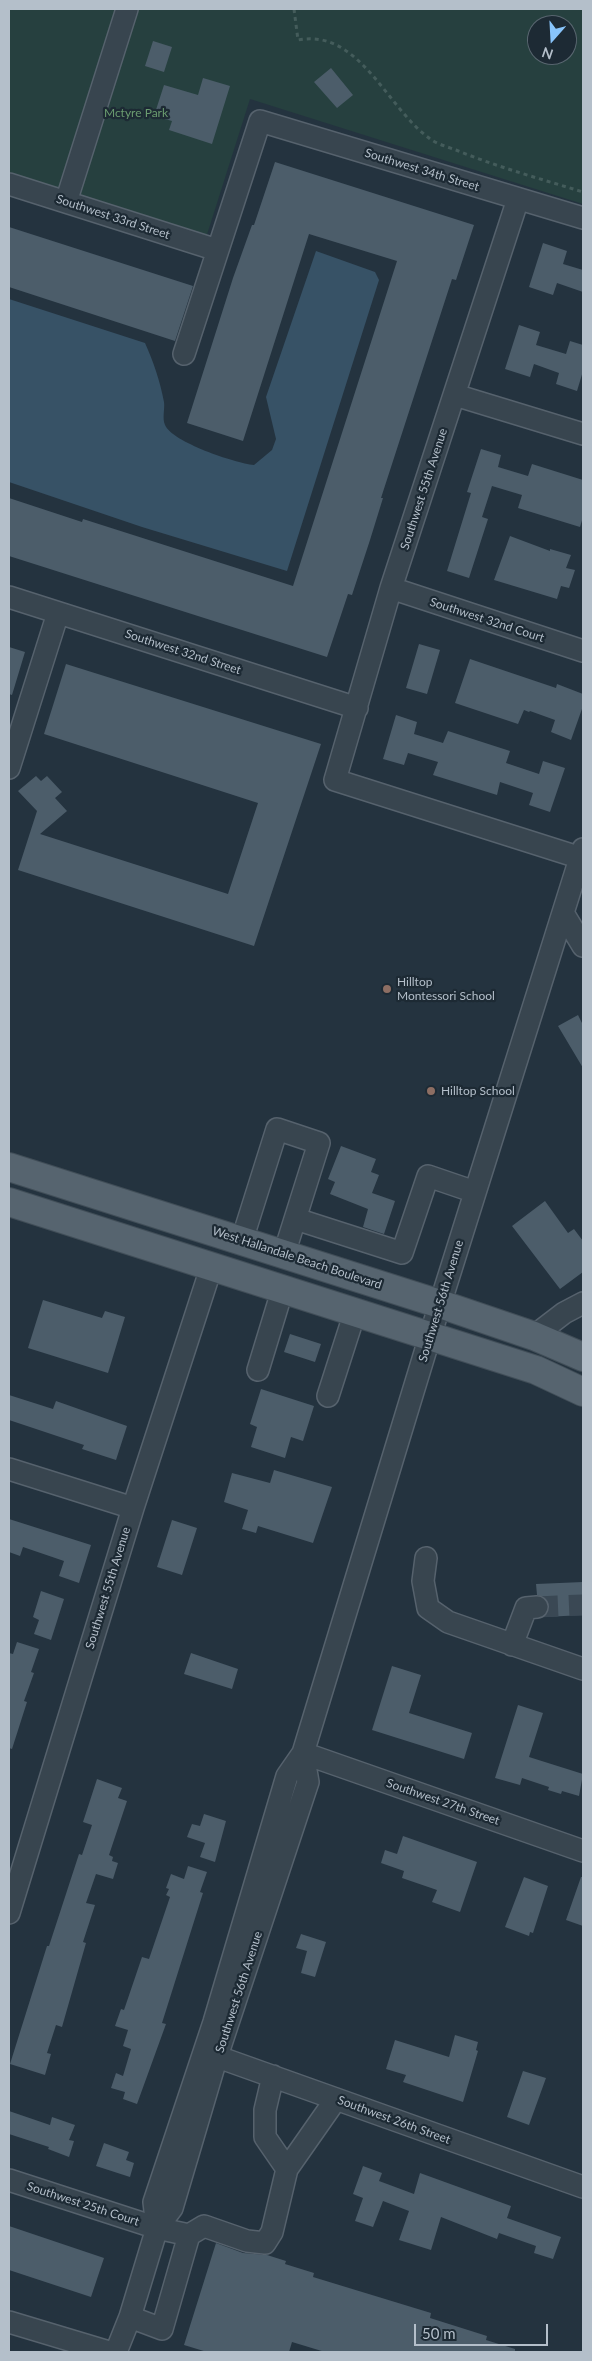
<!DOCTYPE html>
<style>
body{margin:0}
#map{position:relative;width:592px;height:2361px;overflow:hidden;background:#24333f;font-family:Lato,sans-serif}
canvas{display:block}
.frame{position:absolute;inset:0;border:10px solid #b4bfca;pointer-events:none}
.north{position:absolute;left:527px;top:15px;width:50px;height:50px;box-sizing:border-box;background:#1d2a34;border:1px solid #596670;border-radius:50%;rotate:199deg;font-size:14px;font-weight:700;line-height:20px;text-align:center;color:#b4bfca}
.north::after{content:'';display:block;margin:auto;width:18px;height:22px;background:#88c4fb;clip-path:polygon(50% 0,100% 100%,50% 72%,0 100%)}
.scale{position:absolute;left:414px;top:2324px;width:134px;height:22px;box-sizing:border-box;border:2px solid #b4bfca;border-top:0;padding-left:6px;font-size:15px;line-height:18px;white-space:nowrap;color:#b4bfca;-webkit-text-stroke:4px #1d2a34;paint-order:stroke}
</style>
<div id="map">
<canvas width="592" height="2361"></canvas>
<div class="frame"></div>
<div class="north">N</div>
<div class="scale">50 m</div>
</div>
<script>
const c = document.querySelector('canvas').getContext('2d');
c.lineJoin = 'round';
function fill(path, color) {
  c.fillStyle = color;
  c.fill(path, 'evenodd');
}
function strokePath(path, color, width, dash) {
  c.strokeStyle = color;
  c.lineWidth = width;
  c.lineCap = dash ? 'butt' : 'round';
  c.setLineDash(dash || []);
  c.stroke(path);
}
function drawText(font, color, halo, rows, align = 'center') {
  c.font = font + ' Lato,sans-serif';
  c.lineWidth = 4.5;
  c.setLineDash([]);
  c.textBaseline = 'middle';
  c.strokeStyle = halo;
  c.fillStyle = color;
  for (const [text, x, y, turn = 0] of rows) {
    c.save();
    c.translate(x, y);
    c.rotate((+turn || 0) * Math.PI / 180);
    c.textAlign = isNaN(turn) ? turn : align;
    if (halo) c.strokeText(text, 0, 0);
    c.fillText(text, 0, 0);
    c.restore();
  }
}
fill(new Path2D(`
 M 9,9 L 583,9 L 583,204 L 250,99 L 204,244 L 9,182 ZM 537,25 L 567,25 L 567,55 L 537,55 Z`), '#26403f');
fill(new Path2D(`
 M 316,251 L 375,272 L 379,280 L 287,571 L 142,527 L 9,482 L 9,299 L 145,343 C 154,363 160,381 164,402 C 165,409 162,418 165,425 C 172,442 235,463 254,465 L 272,450 L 276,439 L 266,397 Z`), '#375266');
fill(new Path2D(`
 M 153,41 L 172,47 L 164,72 L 145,66 Z
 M 331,68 L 353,95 L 337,108 L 314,82 Z
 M 203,78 L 230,86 L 212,144 L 169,130 L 172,121 L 154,116 L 164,85 L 198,95 Z
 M 275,162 L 474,225 L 456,280 L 452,279 L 381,498 L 383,498 L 370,540 L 352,595 L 348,594 L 327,657 L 9,556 L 9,498 L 82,522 L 83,519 L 293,586 L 397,261 L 309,234 L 243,441 L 187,423 L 233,278 L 252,225 L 254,225 Z
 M 9,227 L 193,286 L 175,341 L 9,287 Z
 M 543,243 L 567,251 L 563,264 L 583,270 L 583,292 L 557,283 L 553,295 L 529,287 Z
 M 519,325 L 540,332 L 536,345 L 566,354 L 570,341 L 583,345 L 583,371 L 577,391 L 556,384 L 559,373 L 534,364 L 530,377 L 505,369 Z
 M 481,449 L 501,455 L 498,467 L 528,476 L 532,464 L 583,480 L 583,517 L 580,527 L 518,508 L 522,495 L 492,486 L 482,517 L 488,519 L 469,578 L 447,571 L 471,493 L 467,492 Z
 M 510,536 L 550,551 L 550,549 L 571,555 L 566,568 L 575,570 L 569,588 L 561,586 L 557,599 L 494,580 Z
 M 419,644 L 440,650 L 427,694 L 406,688 Z
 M 9,647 L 25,652 L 12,695 L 9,694 Z
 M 470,659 L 556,688 L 557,684 L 583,694 L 583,706 L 571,740 L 551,732 L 555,720 L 530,711 L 529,712 L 524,710 L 518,724 L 455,703 Z
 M 66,664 L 321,744 L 254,946 L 18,870 L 37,811 L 18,791 L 36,776 L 41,781 L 47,776 L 62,792 L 55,798 L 67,811 L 40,834 L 228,894 L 258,803 L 44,734 Z
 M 396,715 L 417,722 L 414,734 L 443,743 L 448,731 L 510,751 L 506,763 L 539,774 L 543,761 L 565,768 L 550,812 L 529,805 L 533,793 L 500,782 L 497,795 L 433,775 L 438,762 L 408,753 L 404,765 L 383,759 Z
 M 578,1015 L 583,1025 L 583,1068 L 558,1026 Z
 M 341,1146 L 376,1159 L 371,1172 L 379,1175 L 372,1193 L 395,1201 L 384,1234 L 363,1227 L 368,1209 L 330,1194 L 335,1182 L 328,1179 Z
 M 545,1201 L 568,1233 L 574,1229 L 583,1241 L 583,1272 L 560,1289 L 512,1226 Z
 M 43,1300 L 102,1318 L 105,1311 L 125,1317 L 108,1373 L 28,1348 Z
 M 290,1334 L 321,1344 L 315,1362 L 284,1352 Z
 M 261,1389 L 314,1406 L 303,1441 L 291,1437 L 285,1458 L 251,1447 L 257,1427 L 250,1424 Z
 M 9,1395 L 53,1409 L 56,1401 L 127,1426 L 116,1460 L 82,1449 L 84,1445 L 9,1420 Z
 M 274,1470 L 332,1487 L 313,1543 L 258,1526 L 256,1533 L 242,1529 L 248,1510 L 224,1502 L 232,1473 L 270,1483 Z
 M 9,1519 L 91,1545 L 79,1583 L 59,1576 L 64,1561 L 23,1547 L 20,1556 L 9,1552 Z
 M 172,1520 L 197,1528 L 182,1575 L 157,1567 Z
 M 583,1582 L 583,1615 L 545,1617 L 549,1605 L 547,1599 L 537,1595 L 536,1584 Z
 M 41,1591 L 64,1599 L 51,1640 L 34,1634 L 39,1620 L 33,1617 Z
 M 17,1642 L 39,1649 L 31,1672 L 34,1673 L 24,1701 L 27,1702 L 12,1749 L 9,1748 L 9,1653 L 13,1654 Z
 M 191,1653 L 238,1669 L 232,1689 L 184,1674 Z
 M 392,1666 L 421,1675 L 409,1713 L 472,1733 L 464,1759 L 372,1730 Z
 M 518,1705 L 543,1713 L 529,1757 L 583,1774 L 579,1796 L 562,1791 L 561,1794 L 548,1790 L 549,1787 L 522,1778 L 520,1785 L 495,1778 Z
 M 97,1779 L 122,1788 L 118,1798 L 127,1801 L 109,1855 L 113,1857 L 112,1861 L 118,1863 L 113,1879 L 96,1874 L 86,1903 L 95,1905 L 83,1942 L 86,1943 L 62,2027 L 56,2025 L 47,2053 L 51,2054 L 45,2075 L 10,2064 L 47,1946 L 49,1946 L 79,1854 L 82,1855 L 92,1825 L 83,1822 Z
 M 204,1814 L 226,1821 L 215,1862 L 200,1857 L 205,1843 L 187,1837 L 192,1824 L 200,1826 Z
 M 403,1836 L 477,1862 L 460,1912 L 432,1902 L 437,1890 L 402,1878 L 404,1871 L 381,1863 L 385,1850 L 397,1854 Z
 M 188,1866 L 207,1872 L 200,1892 L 203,1893 L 162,2023 L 166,2024 L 137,2104 L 123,2099 L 125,2092 L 111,2088 L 116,2073 L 123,2076 L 131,2049 L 123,2046 L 128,2030 L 115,2026 L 121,2009 L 124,2010 L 142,1957 L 149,1959 L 170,1897 L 166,1895 L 169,1889 L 166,1888 L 171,1874 L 184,1879 Z
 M 524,1877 L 548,1886 L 533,1933 L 530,1932 L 529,1936 L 505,1927 Z
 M 581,1877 L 583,1877 L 583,1926 L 566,1920 Z
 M 301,1934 L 326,1942 L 315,1977 L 301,1973 L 307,1951 L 296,1948 Z
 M 455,2035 L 478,2042 L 476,2050 L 478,2051 L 463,2102 L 403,2082 L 406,2075 L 386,2069 L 395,2040 L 449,2057 Z
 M 523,2071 L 546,2078 L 529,2125 L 507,2117 Z
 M 9,2111 L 50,2125 L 52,2117 L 75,2125 L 69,2140 L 74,2141 L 69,2157 L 48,2149 L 49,2147 L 9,2134 Z
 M 104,2143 L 129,2152 L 126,2160 L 134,2163 L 130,2177 L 96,2166 Z
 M 363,2166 L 382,2173 L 379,2181 L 414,2194 L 420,2173 L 511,2206 L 507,2218 L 561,2237 L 553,2259 L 534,2253 L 536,2246 L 499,2233 L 497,2239 L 441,2217 L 431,2250 L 399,2240 L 409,2211 L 383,2201 L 373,2227 L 355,2221 L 363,2198 L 353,2194 Z
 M 9,2226 L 104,2258 L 91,2297 L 9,2270 Z
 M 216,2243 L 243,2253 L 267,2255 L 286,2261 L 285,2264 L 314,2273 L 313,2277 L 431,2313 L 430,2318 L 487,2336 L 486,2340 L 515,2349 L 515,2352 L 325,2352 L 292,2342 L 289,2352 L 207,2352 L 184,2345 Z`), '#4c5d6a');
strokePath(new Path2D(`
 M 537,1607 L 583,1605`), '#3a4854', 21, [21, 11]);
const minor = new Path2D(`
 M 9,184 L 217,250
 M 518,199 L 391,588 L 335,780 L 581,858
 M 66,202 L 127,9
 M 184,354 L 260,121 L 583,218
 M 455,395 L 583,434
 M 391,588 L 583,651
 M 9,597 L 357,708
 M 9,768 L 58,613
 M 563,913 L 583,946
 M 296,1219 L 402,1253 L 428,1176 L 475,1192
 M 242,1240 L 277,1129 L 319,1143 L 284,1254
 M 534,1336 L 564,1313 L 583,1303
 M 258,1370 L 283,1288
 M 328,1396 L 355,1312
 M 9,1469 L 133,1508
 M 426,1558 L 423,1581 L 428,1608 L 448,1622 L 583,1669
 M 512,1645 L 526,1608 L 537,1607
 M 303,1753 L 583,1851
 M 9,1913 L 133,1508 L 212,1265
 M 204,2052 L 583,2187
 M 273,2076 L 265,2110 L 265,2137 L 287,2169
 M 9,2180 L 157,2228 L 189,2235 L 204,2226 L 247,2241 L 265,2243 L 272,2232 L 287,2169 L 336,2099
 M 157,2228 L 154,2202 L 214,2022 L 287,1776 L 303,1753 L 430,1336 L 583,849
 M 130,2317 L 162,2329 L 189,2235
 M 9,2322 L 109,2352
 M 116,2352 L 130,2317 L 157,2228 L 172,2208 L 217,2056 L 308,1782 L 303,1753`);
const major = new Path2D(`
 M 9,1167 L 440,1304 L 534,1336 L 583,1357
 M 9,1202 L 536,1370 L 583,1392`);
strokePath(minor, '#56626d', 24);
strokePath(major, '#414e58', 30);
strokePath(new Path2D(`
 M 294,9 L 298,40 C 359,28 387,108 429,138 C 436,144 448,147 456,150 C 497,167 541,179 583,192`), '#445c5b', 3, [4, 4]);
strokePath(minor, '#38454f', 21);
strokePath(major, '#56646f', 28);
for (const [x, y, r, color] of [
 [387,989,5,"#8d6e63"],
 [431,1091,5,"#8d6e63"]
]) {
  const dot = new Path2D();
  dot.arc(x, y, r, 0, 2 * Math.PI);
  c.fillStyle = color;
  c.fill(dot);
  strokePath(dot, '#1d2a34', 2);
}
drawText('12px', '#6a9b6f', '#1d2a34', [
 ["Mctyre Park",136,113]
]);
drawText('12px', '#b4bfca', '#1d2a34', [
 ["Southwest 34th Street",422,170,17],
 ["Southwest 33rd Street",113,217,18],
 ["Southwest 55th Avenue",424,489,-72],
 ["Southwest 32nd Court",487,620,18],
 ["Southwest 32nd Street",183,652,18],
 ["West Hallandale Beach Boulevard",297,1258,18],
 ["Southwest 56th Avenue",441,1301,-73],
 ["Southwest 55th Avenue",108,1588,-73],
 ["Southwest 27th Street",443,1802,19],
 ["Southwest 56th Avenue",239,1992,-72],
 ["Southwest 26th Street",394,2120,20],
 ["Southwest 25th Court",83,2204,18]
]);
drawText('12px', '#b4bfca', '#1d2a34', [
 ["Hilltop",397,982],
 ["Montessori School",397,996],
 ["Hilltop School",441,1091]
], 'left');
</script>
